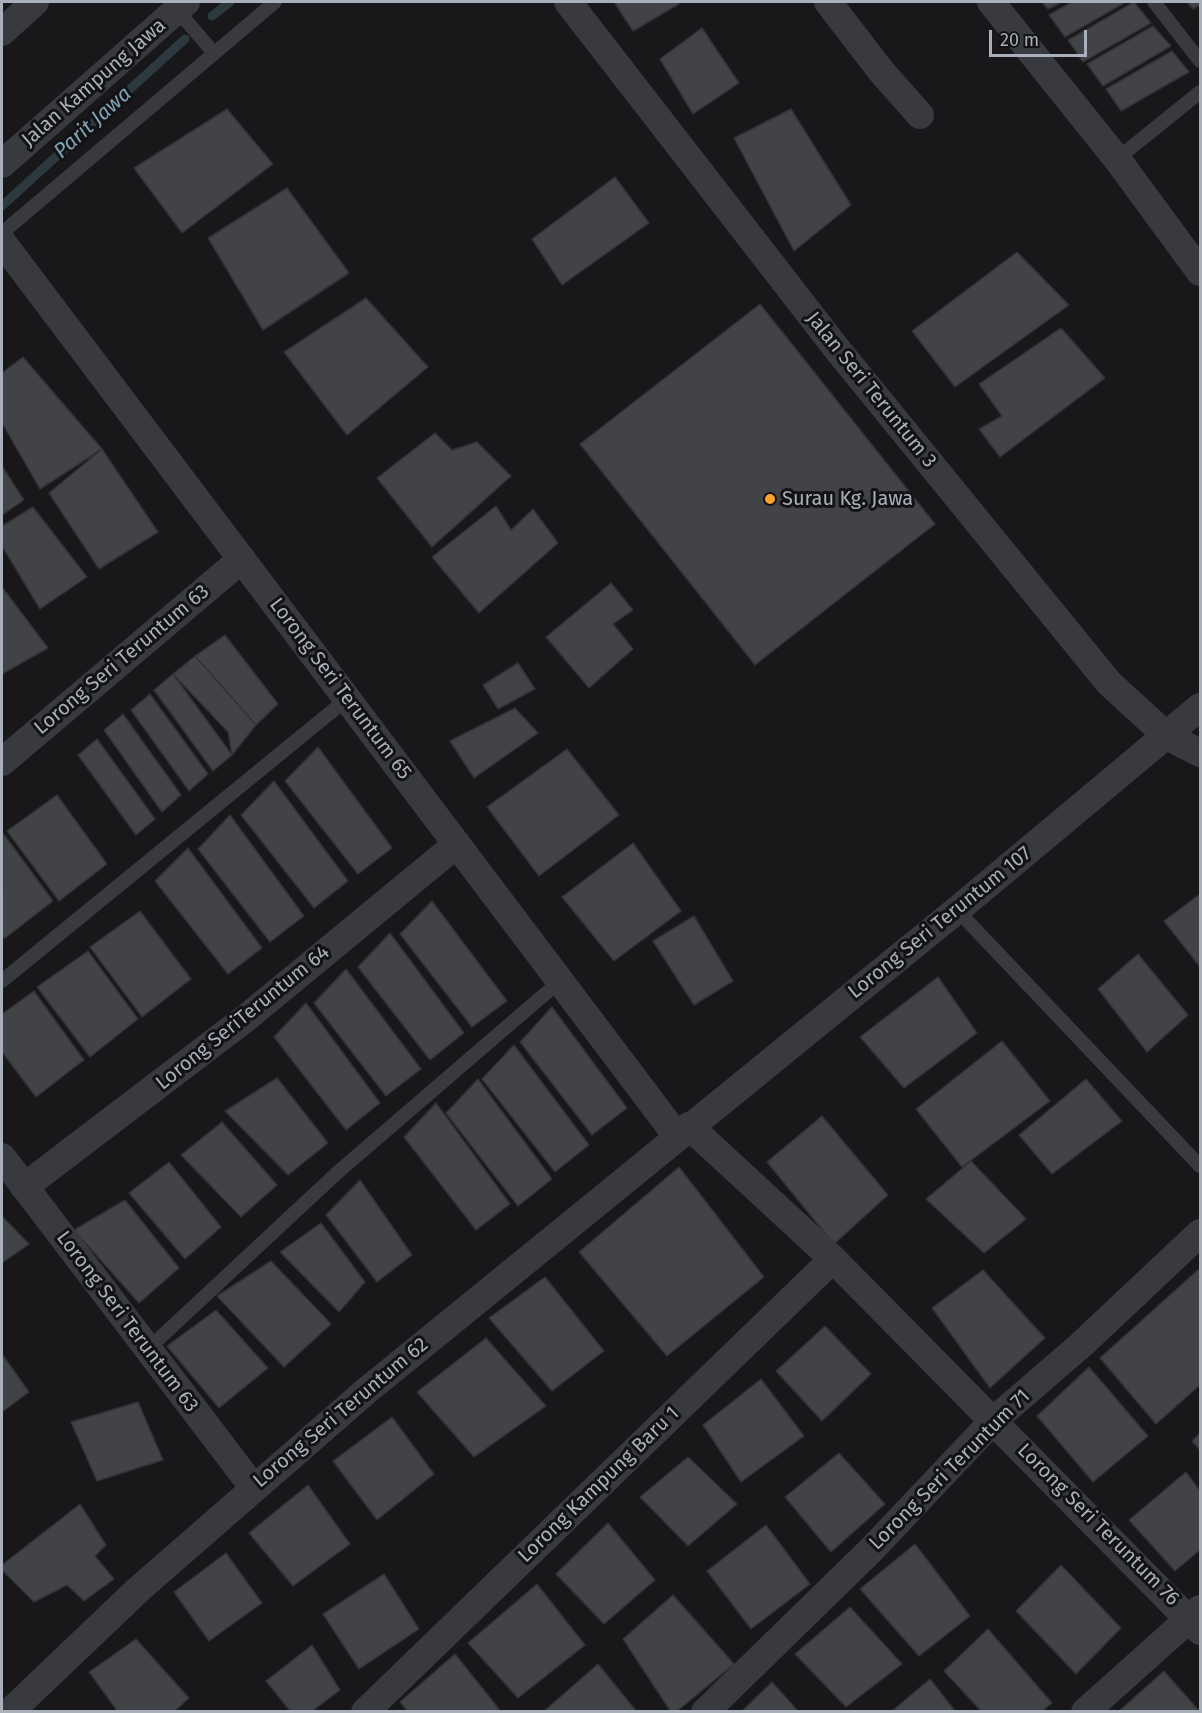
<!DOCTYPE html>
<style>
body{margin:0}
#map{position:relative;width:1202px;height:1713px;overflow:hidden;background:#18181a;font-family:"Fira Sans",sans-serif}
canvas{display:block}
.frame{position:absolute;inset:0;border:3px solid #a9b0bb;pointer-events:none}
.scale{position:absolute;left:989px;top:30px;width:98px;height:27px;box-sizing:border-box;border:3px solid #a9b0bb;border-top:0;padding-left:8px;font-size:18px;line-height:21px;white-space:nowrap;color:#a9b0bb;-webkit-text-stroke:4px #131315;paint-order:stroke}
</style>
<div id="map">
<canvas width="1202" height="1713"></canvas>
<div class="frame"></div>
<div class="scale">20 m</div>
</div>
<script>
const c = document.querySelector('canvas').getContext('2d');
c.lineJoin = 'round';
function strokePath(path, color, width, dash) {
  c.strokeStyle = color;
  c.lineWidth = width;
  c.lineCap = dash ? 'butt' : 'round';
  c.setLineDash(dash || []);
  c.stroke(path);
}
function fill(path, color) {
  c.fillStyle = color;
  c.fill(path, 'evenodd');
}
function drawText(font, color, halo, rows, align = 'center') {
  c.font = font + ' "Fira Sans",sans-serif';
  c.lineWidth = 6;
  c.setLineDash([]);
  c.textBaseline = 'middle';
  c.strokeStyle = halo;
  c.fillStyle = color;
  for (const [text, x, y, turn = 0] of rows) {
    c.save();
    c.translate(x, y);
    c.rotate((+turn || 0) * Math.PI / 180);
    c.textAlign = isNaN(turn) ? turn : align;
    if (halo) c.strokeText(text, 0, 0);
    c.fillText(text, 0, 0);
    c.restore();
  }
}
strokePath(new Path2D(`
 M 212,16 L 230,2
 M 2,206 L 185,39`), '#2c393f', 9);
const building = new Path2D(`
 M 614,2 L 677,2 L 679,4 L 633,31 Z
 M 1042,2 L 1062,2 L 1048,9 Z
 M 1072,2 L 1126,2 L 1065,37 L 1049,15 Z
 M 1134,2 L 1151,23 L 1083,62 L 1068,40 Z
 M 1187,2 L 1200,2 L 1200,5 L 1193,9 Z
 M 1153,26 L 1171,46 L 1103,86 L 1087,64 Z
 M 702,28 L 739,83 L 693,114 L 660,59 Z
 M 1172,51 L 1189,72 L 1121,111 L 1106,89 Z
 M 227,109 L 273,164 L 182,233 L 134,168 Z
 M 791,109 L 851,205 L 794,251 L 734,138 Z
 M 615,177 L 649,223 L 562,285 L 532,239 Z
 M 287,188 L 349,273 L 263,330 L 208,238 Z
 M 1017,252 L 1069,305 L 955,387 L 912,331 Z
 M 366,298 L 428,367 L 347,435 L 284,352 Z
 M 760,304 L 935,524 L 755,665 L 580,444 Z
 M 1061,328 L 1105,378 L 1000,457 L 979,429 L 1002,416 L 979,384 Z
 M 23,357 L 102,449 L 40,489 L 2,423 L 2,373 Z
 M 435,433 L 452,450 L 477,442 L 511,476 L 432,547 L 377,478 Z
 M 102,449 L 158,532 L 99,569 L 49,493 Z
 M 2,466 L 24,500 L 2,515 Z
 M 496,506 L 511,530 L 533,509 L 558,543 L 479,613 L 432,557 Z
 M 33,507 L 87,577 L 40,609 L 2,546 L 2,526 Z
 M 611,583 L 633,610 L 613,624 L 633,649 L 589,688 L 546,637 Z
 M 2,587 L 48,648 L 2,674 Z
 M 225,635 L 278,704 L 256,725 L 195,656 Z
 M 195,656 L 256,725 L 232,755 L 228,732 L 173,674 Z
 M 518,663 L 535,689 L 498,709 L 483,685 Z
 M 173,674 L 232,755 L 213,771 L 154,690 Z
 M 150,694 L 208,774 L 189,791 L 131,710 Z
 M 515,708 L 538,733 L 474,778 L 450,741 Z
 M 123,714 L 181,795 L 162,812 L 104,730 Z
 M 97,739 L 155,819 L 136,835 L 78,755 Z
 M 318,747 L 392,848 L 358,874 L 285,781 Z
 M 567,749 L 619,815 L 539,876 L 487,807 Z
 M 274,781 L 348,881 L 314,908 L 241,815 Z
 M 57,795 L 107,864 L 59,901 L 7,831 Z
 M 230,815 L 304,916 L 270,942 L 198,849 Z
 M 3,833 L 53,901 L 4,939 L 2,935 Z
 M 633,843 L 681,911 L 614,961 L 562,897 Z
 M 188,848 L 262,948 L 228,974 L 155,881 Z
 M 1200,894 L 1200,967 L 1164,921 Z
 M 432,901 L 507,1001 L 472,1027 L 400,934 Z
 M 140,911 L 191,979 L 142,1017 L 90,947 Z
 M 694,916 L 733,981 L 694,1005 L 653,941 Z
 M 390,933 L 464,1033 L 430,1060 L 358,967 Z
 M 88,951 L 138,1019 L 90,1057 L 37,987 Z
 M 1138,954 L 1188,1015 L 1147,1052 L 1098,989 Z
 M 346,969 L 421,1069 L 386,1096 L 314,1003 Z
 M 938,977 L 977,1033 L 904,1088 L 860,1037 Z
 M 34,991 L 84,1060 L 36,1097 L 2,1052 L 2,1014 Z
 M 306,1003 L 380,1103 L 346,1130 L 274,1037 Z
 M 552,1007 L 627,1108 L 592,1135 L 520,1042 Z
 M 1002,1041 L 1050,1101 L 962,1167 L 916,1109 Z
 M 514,1045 L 589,1145 L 555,1172 L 482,1079 Z
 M 277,1078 L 328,1143 L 288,1175 L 225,1111 Z
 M 478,1079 L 552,1179 L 518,1206 L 446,1113 Z
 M 1086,1079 L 1122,1121 L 1052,1174 L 1019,1135 Z
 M 436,1103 L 510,1204 L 476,1230 L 404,1137 Z
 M 822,1116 L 888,1195 L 834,1244 L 767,1162 Z
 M 222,1122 L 277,1185 L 241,1217 L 181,1155 Z
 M 971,1161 L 1026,1219 L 984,1253 L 926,1199 Z
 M 169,1162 L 221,1227 L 185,1259 L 129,1193 Z
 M 679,1167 L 764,1277 L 667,1356 L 579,1252 Z
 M 360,1180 L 412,1255 L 377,1282 L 326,1215 Z
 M 125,1200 L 179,1268 L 139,1303 L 74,1230 Z
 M 2,1216 L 29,1244 L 2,1263 Z
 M 321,1223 L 365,1282 L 339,1312 L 280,1252 Z
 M 271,1261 L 331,1324 L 284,1367 L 217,1296 Z
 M 1200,1268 L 1200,1385 L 1156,1424 L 1100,1358 Z
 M 983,1270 L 1045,1338 L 990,1388 L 932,1308 Z
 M 545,1277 L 604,1351 L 552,1391 L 489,1318 Z
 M 216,1310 L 268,1368 L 219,1408 L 167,1346 Z
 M 825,1326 L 871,1374 L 822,1421 L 776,1371 Z
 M 486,1338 L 546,1406 L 474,1457 L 417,1392 Z
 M 2,1354 L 29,1392 L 2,1412 Z
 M 1089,1367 L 1148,1436 L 1093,1482 L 1037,1416 Z
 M 761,1379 L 804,1436 L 741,1482 L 703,1425 Z
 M 138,1402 L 163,1460 L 97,1481 L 71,1422 Z
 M 392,1417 L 434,1474 L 377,1520 L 333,1461 Z
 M 1200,1433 L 1200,1450 L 1192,1441 Z
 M 839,1453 L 885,1504 L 831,1552 L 785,1497 Z
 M 688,1457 L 737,1504 L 688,1546 L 640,1497 Z
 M 1186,1472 L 1200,1491 L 1200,1550 L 1175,1571 L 1129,1520 Z
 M 308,1485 L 350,1544 L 293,1586 L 249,1533 Z
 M 80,1504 L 106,1545 L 95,1556 L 114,1579 L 84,1601 L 67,1585 L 34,1602 L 2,1570 L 2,1565 Z
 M 608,1523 L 655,1580 L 604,1624 L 556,1574 Z
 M 766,1525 L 810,1584 L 751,1629 L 707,1571 Z
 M 915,1544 L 970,1616 L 919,1656 L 860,1589 Z
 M 226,1553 L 262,1603 L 209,1641 L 174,1592 Z
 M 1061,1565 L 1121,1628 L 1076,1674 L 1016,1611 Z
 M 384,1574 L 419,1629 L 359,1669 L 323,1614 Z
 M 537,1584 L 585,1645 L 518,1698 L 468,1643 Z
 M 673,1595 L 734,1664 L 676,1712 L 671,1712 L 623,1639 Z
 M 850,1607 L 902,1664 L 846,1707 L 795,1654 Z
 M 988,1629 L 1052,1703 L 1041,1712 L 982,1712 L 944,1671 Z
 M 136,1639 L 189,1698 L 174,1712 L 118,1712 L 89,1672 Z
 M 312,1645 L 340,1690 L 311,1712 L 291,1712 L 266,1681 Z
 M 455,1654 L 499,1709 L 497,1712 L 408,1712 L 400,1702 Z
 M 598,1664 L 637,1712 L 543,1712 Z
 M 1164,1671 L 1200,1712 L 1119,1711 Z
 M 930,1679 L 956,1712 L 891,1712 Z
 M 772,1682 L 799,1712 L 741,1712 Z`);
fill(building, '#424347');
strokePath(building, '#323236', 1.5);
strokePath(new Path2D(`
 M 1154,2 L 1200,61
 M 177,10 L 213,52
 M 1117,159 L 1200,92
 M 2,233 L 275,2
 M 957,910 L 1200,1166
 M 2,981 L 347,699
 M 148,1349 L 338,1172 L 560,981`), '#383a3f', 14);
strokePath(new Path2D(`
 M 568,2 L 837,349 L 1109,683 L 1167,736 L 1200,753
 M 828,2 L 881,71 L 920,115
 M 991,2 L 1117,159 L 1200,272
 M 2,32 L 35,2
 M 2,164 L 186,2
 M 2,242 L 677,1136
 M 2,762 L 242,559
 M 689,1126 L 833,1259 L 1200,1631
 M 2,1157 L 253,1487
 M 24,1187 L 246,1018 L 457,844
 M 10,1712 L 139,1589 L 365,1392 L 957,910 L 1200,707
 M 365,1712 L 833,1259
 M 705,1712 L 872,1549 L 994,1420 L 1081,1345 L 1200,1233
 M 1085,1712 L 1200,1609`), '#383a3f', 28);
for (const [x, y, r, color] of [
 [770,499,6,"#ffa22b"]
]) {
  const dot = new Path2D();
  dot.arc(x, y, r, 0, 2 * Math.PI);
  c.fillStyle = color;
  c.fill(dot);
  strokePath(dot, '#131315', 2);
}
drawText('20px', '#a9b0bb', '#131315', [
 ["Jalan Kampung Jawa",94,83,-41],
 ["Jalan Seri Teruntum 3",871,390,51],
 ["Lorong Seri Teruntum 63",122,660,-40],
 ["Lorong Seri Teruntum 65",340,689,53],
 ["Lorong Seri Teruntum 107",940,923,-39],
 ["Lorong SeriTeruntum 64",243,1018,-39],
 ["Lorong Seri Teruntum 63",127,1322,53],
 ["Lorong Seri Teruntum 62",341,1413,-40],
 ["Lorong Seri Teruntum 71",950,1470,-45],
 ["Lorong Kampung Baru 1",599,1485,-44],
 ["Lorong Seri Teruntum 76",1098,1525,45]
]);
drawText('20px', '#a9b0bb', '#131315', [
 ["Surau Kg. Jawa",782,499]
], 'left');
drawText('italic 21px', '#7ea3b8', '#131315', [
 ["Parit Jawa",93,123,-42]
]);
</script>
